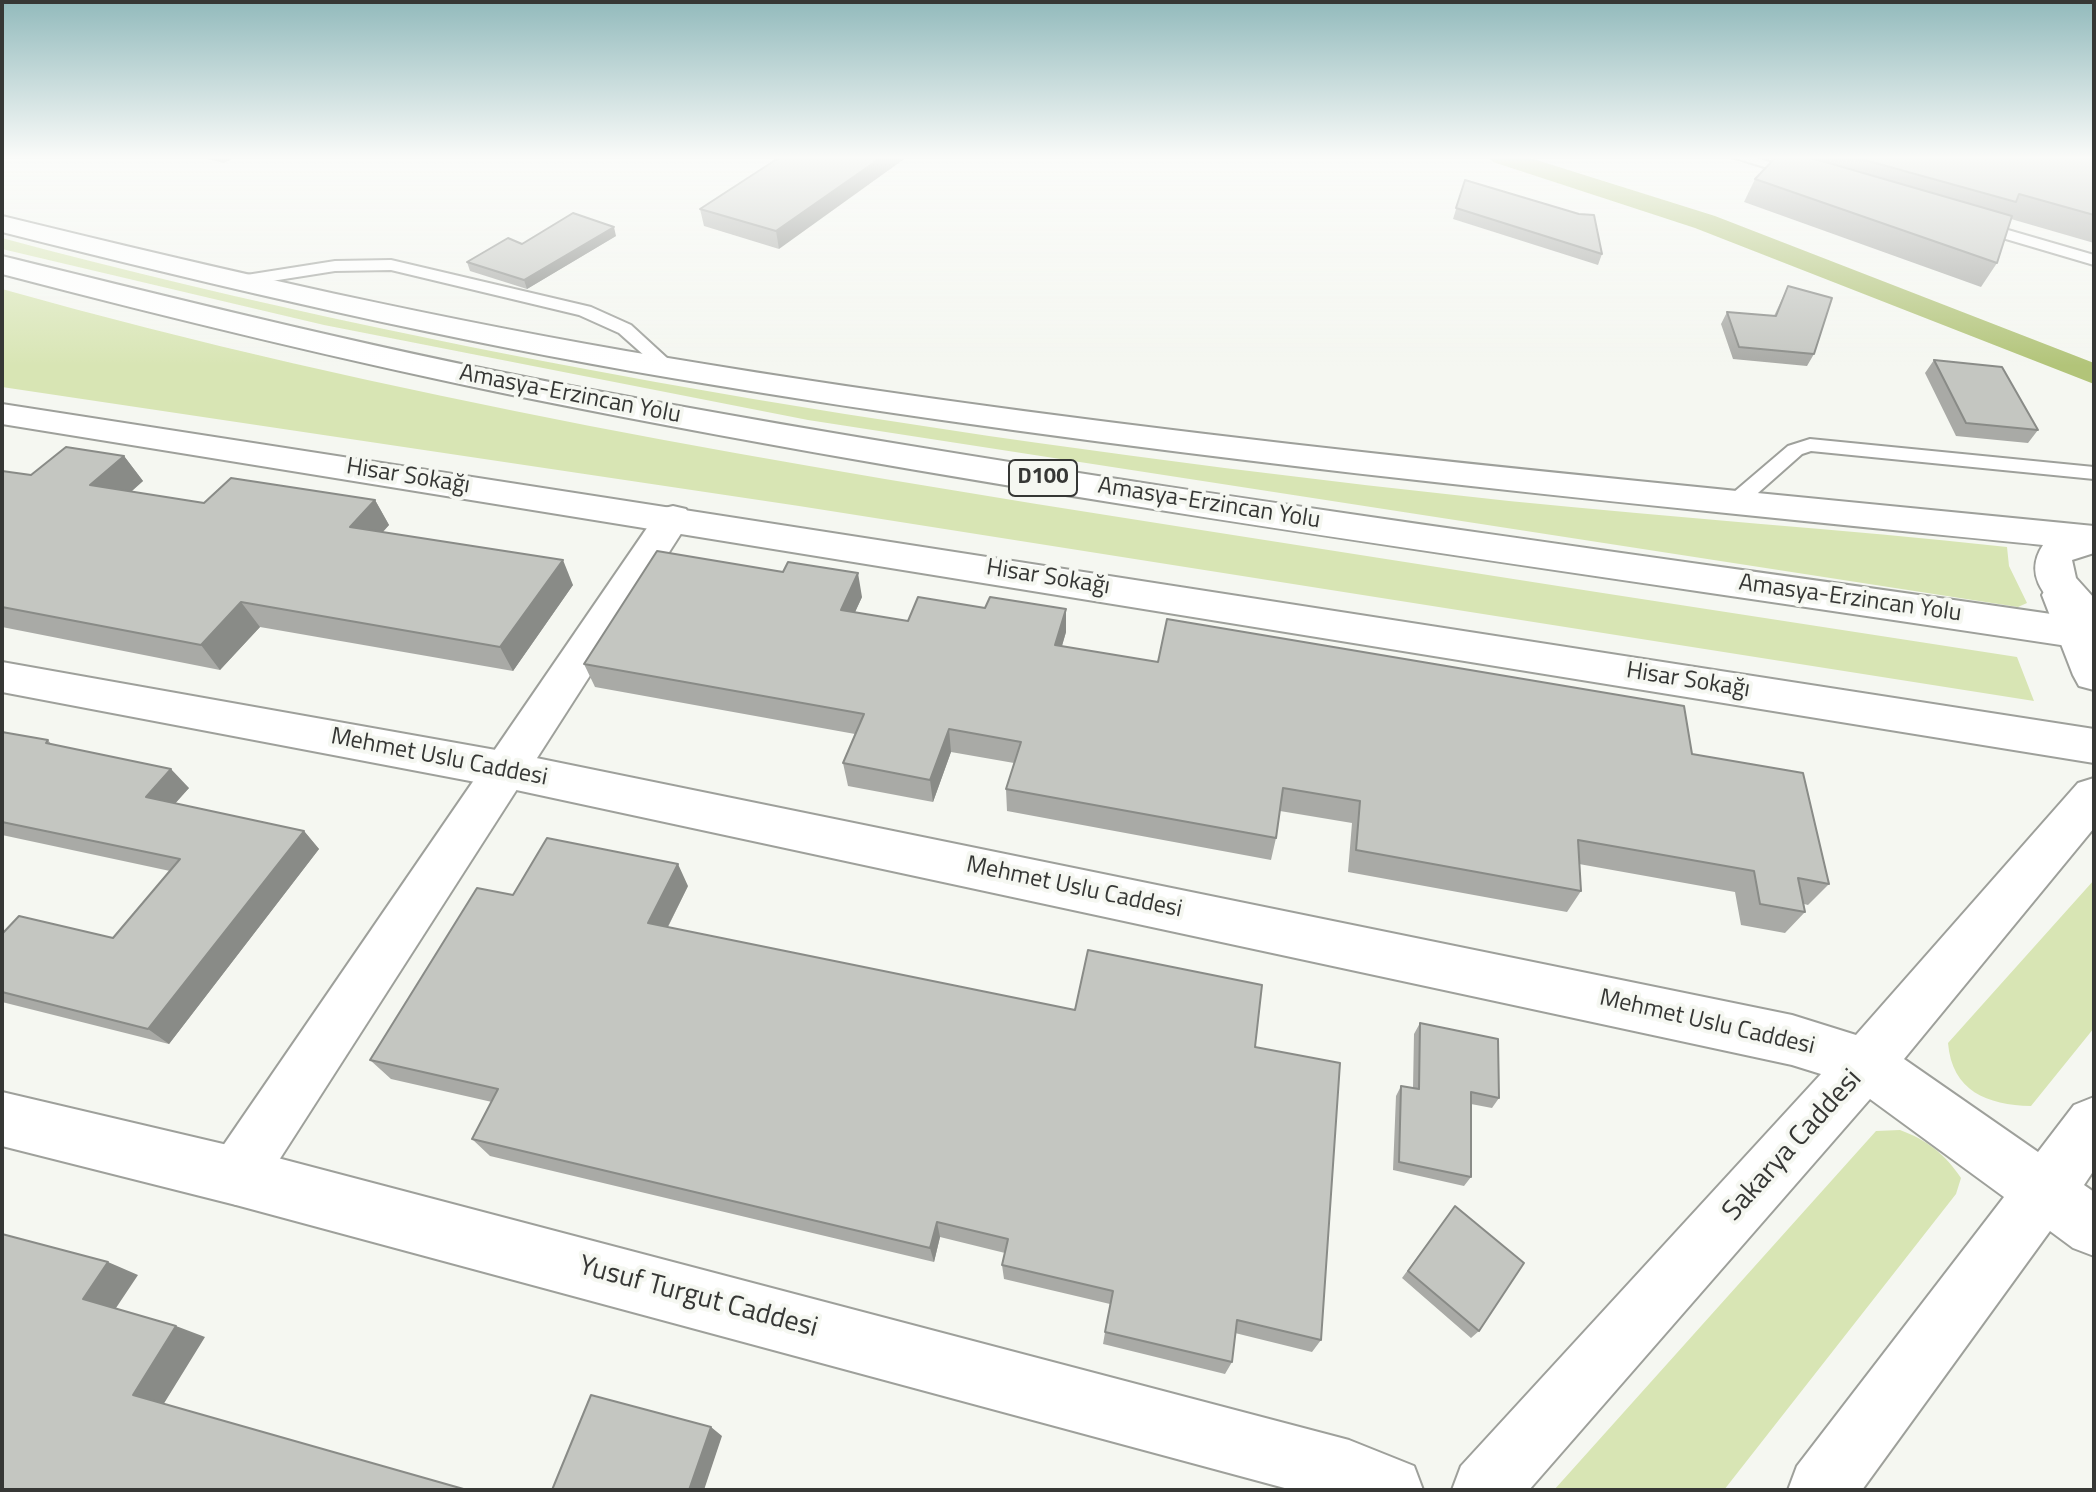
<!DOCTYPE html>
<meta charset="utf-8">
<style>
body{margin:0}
#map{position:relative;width:2096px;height:1492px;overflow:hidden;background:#f5f7f1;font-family:"Titillium Web",sans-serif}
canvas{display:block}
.frame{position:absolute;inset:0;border:4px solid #363735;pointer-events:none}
</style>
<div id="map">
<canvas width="2096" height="1492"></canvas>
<div class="frame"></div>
</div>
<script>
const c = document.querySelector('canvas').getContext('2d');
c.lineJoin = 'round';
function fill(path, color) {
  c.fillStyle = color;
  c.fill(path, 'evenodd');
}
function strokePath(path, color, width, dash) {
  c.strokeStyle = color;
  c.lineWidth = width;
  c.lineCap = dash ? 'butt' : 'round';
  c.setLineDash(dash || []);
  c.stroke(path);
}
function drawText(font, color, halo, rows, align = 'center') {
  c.font = font + ' "Titillium Web",sans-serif';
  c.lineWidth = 8;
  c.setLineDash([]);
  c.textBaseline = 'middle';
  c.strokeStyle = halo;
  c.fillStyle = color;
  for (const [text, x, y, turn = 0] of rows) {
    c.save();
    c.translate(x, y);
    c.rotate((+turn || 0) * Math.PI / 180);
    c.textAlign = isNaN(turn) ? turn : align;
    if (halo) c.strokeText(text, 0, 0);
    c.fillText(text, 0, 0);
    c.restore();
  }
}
fill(new Path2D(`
 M 2,238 C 492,369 1005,447 1509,501 C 1675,518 1841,529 2007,547 L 2009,566 L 2027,603 L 2018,607 L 808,420 L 324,325 L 2,249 Z
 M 2,289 C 389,398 786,465 1182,527 C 1460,571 1739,614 2017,657 L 2034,701 L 799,506 L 2,387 Z
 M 2094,880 L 2094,1028 L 2031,1106 C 1987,1105 1952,1091 1948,1043 Z
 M 1900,1130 C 1927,1140 1945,1154 1961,1178 L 1956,1194 L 1724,1490 L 1554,1490 L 1876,1131 Z`), '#d8e5b4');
fill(new Path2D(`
 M 1489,157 L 1527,157 L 1715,216 L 2094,363 L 2094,384 L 1695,228 L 1493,162 Z`), '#b2c479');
const service = new Path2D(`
 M 1732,157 L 1754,157 L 1807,174 L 1800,178 Z
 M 1977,221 L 2094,255 L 2094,265 L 1972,229 L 1969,226 Z
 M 391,260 L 591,307 L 631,325 L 679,369 L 670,374 L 664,373 L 619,333 L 579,315 L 391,270 L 335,271 L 240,286 L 232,281 L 240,276 L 335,261 Z
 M 1810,439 L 2094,467 L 2094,479 L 1811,451 L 1802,454 L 1741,508 L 1727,508 L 1724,503 L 1727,498 L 1788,446 Z`);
const minor = new Path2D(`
 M 673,506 L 686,509 L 691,518 L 256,1196 L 236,1205 L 216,1196 L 207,1176 L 216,1156 L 660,509 Z`);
const tertiary = new Path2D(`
 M 2,404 L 2094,729 L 2094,763 L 2,424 Z
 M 2062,581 L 2076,585 L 2094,625 L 2094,690 L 2079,686 L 2073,675 L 2042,595 L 2048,585 Z
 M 2,662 L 507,752 L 1792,1015 L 1856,1035 L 2078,783 L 2094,778 L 2094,828 L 1904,1059 L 2038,1152 L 2074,1105 L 2094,1097 L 2094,1170 L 2084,1185 L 2094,1192 L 2094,1256 L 2073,1248 L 2050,1231 L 1862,1490 L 1788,1490 L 1797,1466 L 2004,1197 L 1870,1099 L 1529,1490 L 1452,1490 L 1461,1466 L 1821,1074 L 1792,1065 L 507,788 L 2,692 Z
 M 2,1092 L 236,1147 L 1349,1440 L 1414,1466 L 1423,1490 L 1292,1490 L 236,1205 L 2,1146 Z`);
const trunk = new Path2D(`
 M 2,216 C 222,270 444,321 668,358 C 1140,437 1618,479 2094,526 L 2094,553 L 2072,560 L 2076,578 L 2094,598 L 2094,650 C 1570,570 1042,502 522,397 C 347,361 174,319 2,274 L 2,256 C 200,305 397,354 597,391 C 1084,482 1575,545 2065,616 C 2043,595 2024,574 2043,545 C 1585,499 1126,455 672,378 C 446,340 224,288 2,232 Z`);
strokePath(service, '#9ea09b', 4);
strokePath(minor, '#9ea09b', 4);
strokePath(tertiary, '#9ea09b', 4);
strokePath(trunk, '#9ea09b', 4);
fill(service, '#fff');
fill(minor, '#fff');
fill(tertiary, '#fff');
fill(trunk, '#fff');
fill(new Path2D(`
 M 200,157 L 236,157 L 223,163 Z
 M 780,157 L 779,249 L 704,226 L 700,209 Z
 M 1776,157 L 2094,157 L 2094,243 L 2011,219 L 1997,263 L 1981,287 L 1744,202 L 1755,179 Z
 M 1465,180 L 1602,254 L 1598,265 L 1453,219 Z
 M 616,236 L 527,289 L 470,271 L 467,262 Z
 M 1788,286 L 1814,354 L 1807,366 L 1733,359 L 1721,324 L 1727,312 L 1774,316 Z
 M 1934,360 L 2038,430 L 2028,443 L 1956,436 L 1925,373 Z
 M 124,456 L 143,481 L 131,492 L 204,503 L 375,500 L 389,525 L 383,532 L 573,585 L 513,671 L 260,627 L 220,670 L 2,627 L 2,471 L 31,475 Z
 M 862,597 L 855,612 L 908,621 L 985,608 L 1066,609 L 1066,632 L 1062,646 L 1692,754 L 1829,884 L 1808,905 L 1804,904 L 1805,912 L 1785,933 L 1741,925 L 1735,892 L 1579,864 L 1581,891 L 1567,912 L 1348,872 L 1352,823 L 1280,811 L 1276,838 L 1271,860 L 1007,811 L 1006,789 L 1014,763 L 951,752 L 933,802 L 848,786 L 843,763 L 855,734 L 595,687 L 584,664 Z
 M 2,732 L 48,740 L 51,744 L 189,788 L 175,803 L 304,831 L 319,849 L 169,1044 L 2,1002 L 2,934 L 113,938 L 170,871 L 2,835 Z
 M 688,886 L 668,927 L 1255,1047 L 1321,1340 L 1312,1352 L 1235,1333 L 1232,1362 L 1225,1374 L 1103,1344 L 1110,1304 L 1004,1279 L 1002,1265 L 1005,1253 L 940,1237 L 934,1262 L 490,1156 L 472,1139 L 492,1102 L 391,1079 L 370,1060 Z
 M 1420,1023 L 1499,1098 L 1492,1108 L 1471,1104 L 1471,1177 L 1464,1186 L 1393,1170 L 1396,1096 L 1401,1086 L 1413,1088 L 1414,1034 Z
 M 1455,1206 L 1479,1331 L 1471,1338 L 1402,1278 Z`), '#a9aaa6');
fill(new Path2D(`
 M 219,157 L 236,157 L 223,163 Z
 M 882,157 L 907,157 L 779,249 L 776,231 Z
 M 614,227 L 616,236 L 527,289 L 524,280 Z
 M 124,456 L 143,481 L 110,510 L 90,485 Z
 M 375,500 L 389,525 L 365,551 L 350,527 Z
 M 563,560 L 573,585 L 513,671 L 500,647 Z
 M 858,573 L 862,597 L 845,634 L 841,610 Z
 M 241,602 L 260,627 L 220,670 L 201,645 Z
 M 1066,609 L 1066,632 L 1055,669 L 1055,645 Z
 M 949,729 L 951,752 L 933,802 L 930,780 Z
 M 171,769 L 189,788 L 165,815 L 146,797 Z
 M 304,831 L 319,849 L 169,1044 L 148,1029 Z
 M 678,864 L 688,886 L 659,944 L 648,923 Z
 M 937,1222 L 940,1237 L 934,1262 L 930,1248 Z
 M 108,1262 L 138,1275 L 114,1311 L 83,1299 Z
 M 176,1326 L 205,1337 L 163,1405 L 133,1395 Z
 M 711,1427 L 722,1436 L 704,1490 L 689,1490 Z`), '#898b87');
const building = new Path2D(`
 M 780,157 L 882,157 L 776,231 L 700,209 Z
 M 1776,157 L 1808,157 L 2012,216 L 1997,263 L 1755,179 Z
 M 1854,157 L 2094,157 L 2094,215 L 2019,194 L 2016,202 Z
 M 1465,180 L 1579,214 L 1594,215 L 1602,254 L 1456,208 Z
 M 573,213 L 614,227 L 524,280 L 467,262 L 508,238 L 522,244 Z
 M 1788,286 L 1832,298 L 1814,354 L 1739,347 L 1727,312 L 1776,316 Z
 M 1934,360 L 2002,367 L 2038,430 L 1966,423 Z
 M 66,447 L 124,456 L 90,485 L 204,503 L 231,478 L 375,500 L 350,527 L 563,560 L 500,647 L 241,602 L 201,645 L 2,607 L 2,471 L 31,475 Z
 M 657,551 L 783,572 L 788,562 L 858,573 L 841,610 L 908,621 L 918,597 L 985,608 L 990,597 L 1066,609 L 1055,645 L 1158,662 L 1167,619 L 1684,706 L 1692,754 L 1803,773 L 1829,884 L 1798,878 L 1805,912 L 1760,904 L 1754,871 L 1578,840 L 1581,891 L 1356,850 L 1360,801 L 1283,788 L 1276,838 L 1006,789 L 1021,742 L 949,729 L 930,780 L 843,763 L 864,714 L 584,664 Z
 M 2,732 L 48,740 L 46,743 L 171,769 L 146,797 L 304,831 L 148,1029 L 2,992 L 2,934 L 19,916 L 113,938 L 180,859 L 2,822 Z
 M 547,838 L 678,864 L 648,923 L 1075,1010 L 1088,950 L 1262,985 L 1255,1047 L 1340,1063 L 1321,1340 L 1237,1320 L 1232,1362 L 1105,1332 L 1113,1291 L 1002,1265 L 1008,1239 L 937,1222 L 930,1248 L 472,1139 L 498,1089 L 370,1060 L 477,888 L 513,895 Z
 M 1420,1023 L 1498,1039 L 1499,1098 L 1471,1092 L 1471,1177 L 1399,1162 L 1401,1086 L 1419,1089 Z
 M 1455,1206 L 1524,1263 L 1479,1331 L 1408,1271 Z
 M 2,1234 L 108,1262 L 83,1299 L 176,1326 L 133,1395 L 467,1490 L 2,1490 Z
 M 591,1395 L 711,1427 L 689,1490 L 552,1490 Z`);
fill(building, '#c4c6c1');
strokePath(building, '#898b87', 2);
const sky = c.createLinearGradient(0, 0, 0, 366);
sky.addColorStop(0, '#92babc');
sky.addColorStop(0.43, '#fafbf9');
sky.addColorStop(1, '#fafbf900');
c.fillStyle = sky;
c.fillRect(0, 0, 2096, 366);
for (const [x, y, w] of [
 [1043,478,68]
]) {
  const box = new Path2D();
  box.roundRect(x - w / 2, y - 18, w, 36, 6);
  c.fillStyle = '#f5f7f1';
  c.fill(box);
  strokePath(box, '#363735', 2);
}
drawText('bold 22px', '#363735', null, [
 ["D100",1043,478]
]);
drawText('24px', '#363735', '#f5f7f1', [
 ["Amasya-Erzincan Yolu",570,395,11],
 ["Hisar Sokağı",408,477,9],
 ["Amasya-Erzincan Yolu",1209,504,9],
 ["Hisar Sokağı",1048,578,9],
 ["Amasya-Erzincan Yolu",1850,599,8],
 ["Hisar Sokağı",1688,681,9],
 ["Mehmet Uslu Caddesi",439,758,11],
 ["Mehmet Uslu Caddesi",1074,888,12],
 ["Mehmet Uslu Caddesi",1707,1023,13]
]);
drawText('28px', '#363735', '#f5f7f1', [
 ["Sakarya Caddesi",1793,1146,-48],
 ["Yusuf Turgut Caddesi",698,1298,15]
]);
</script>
